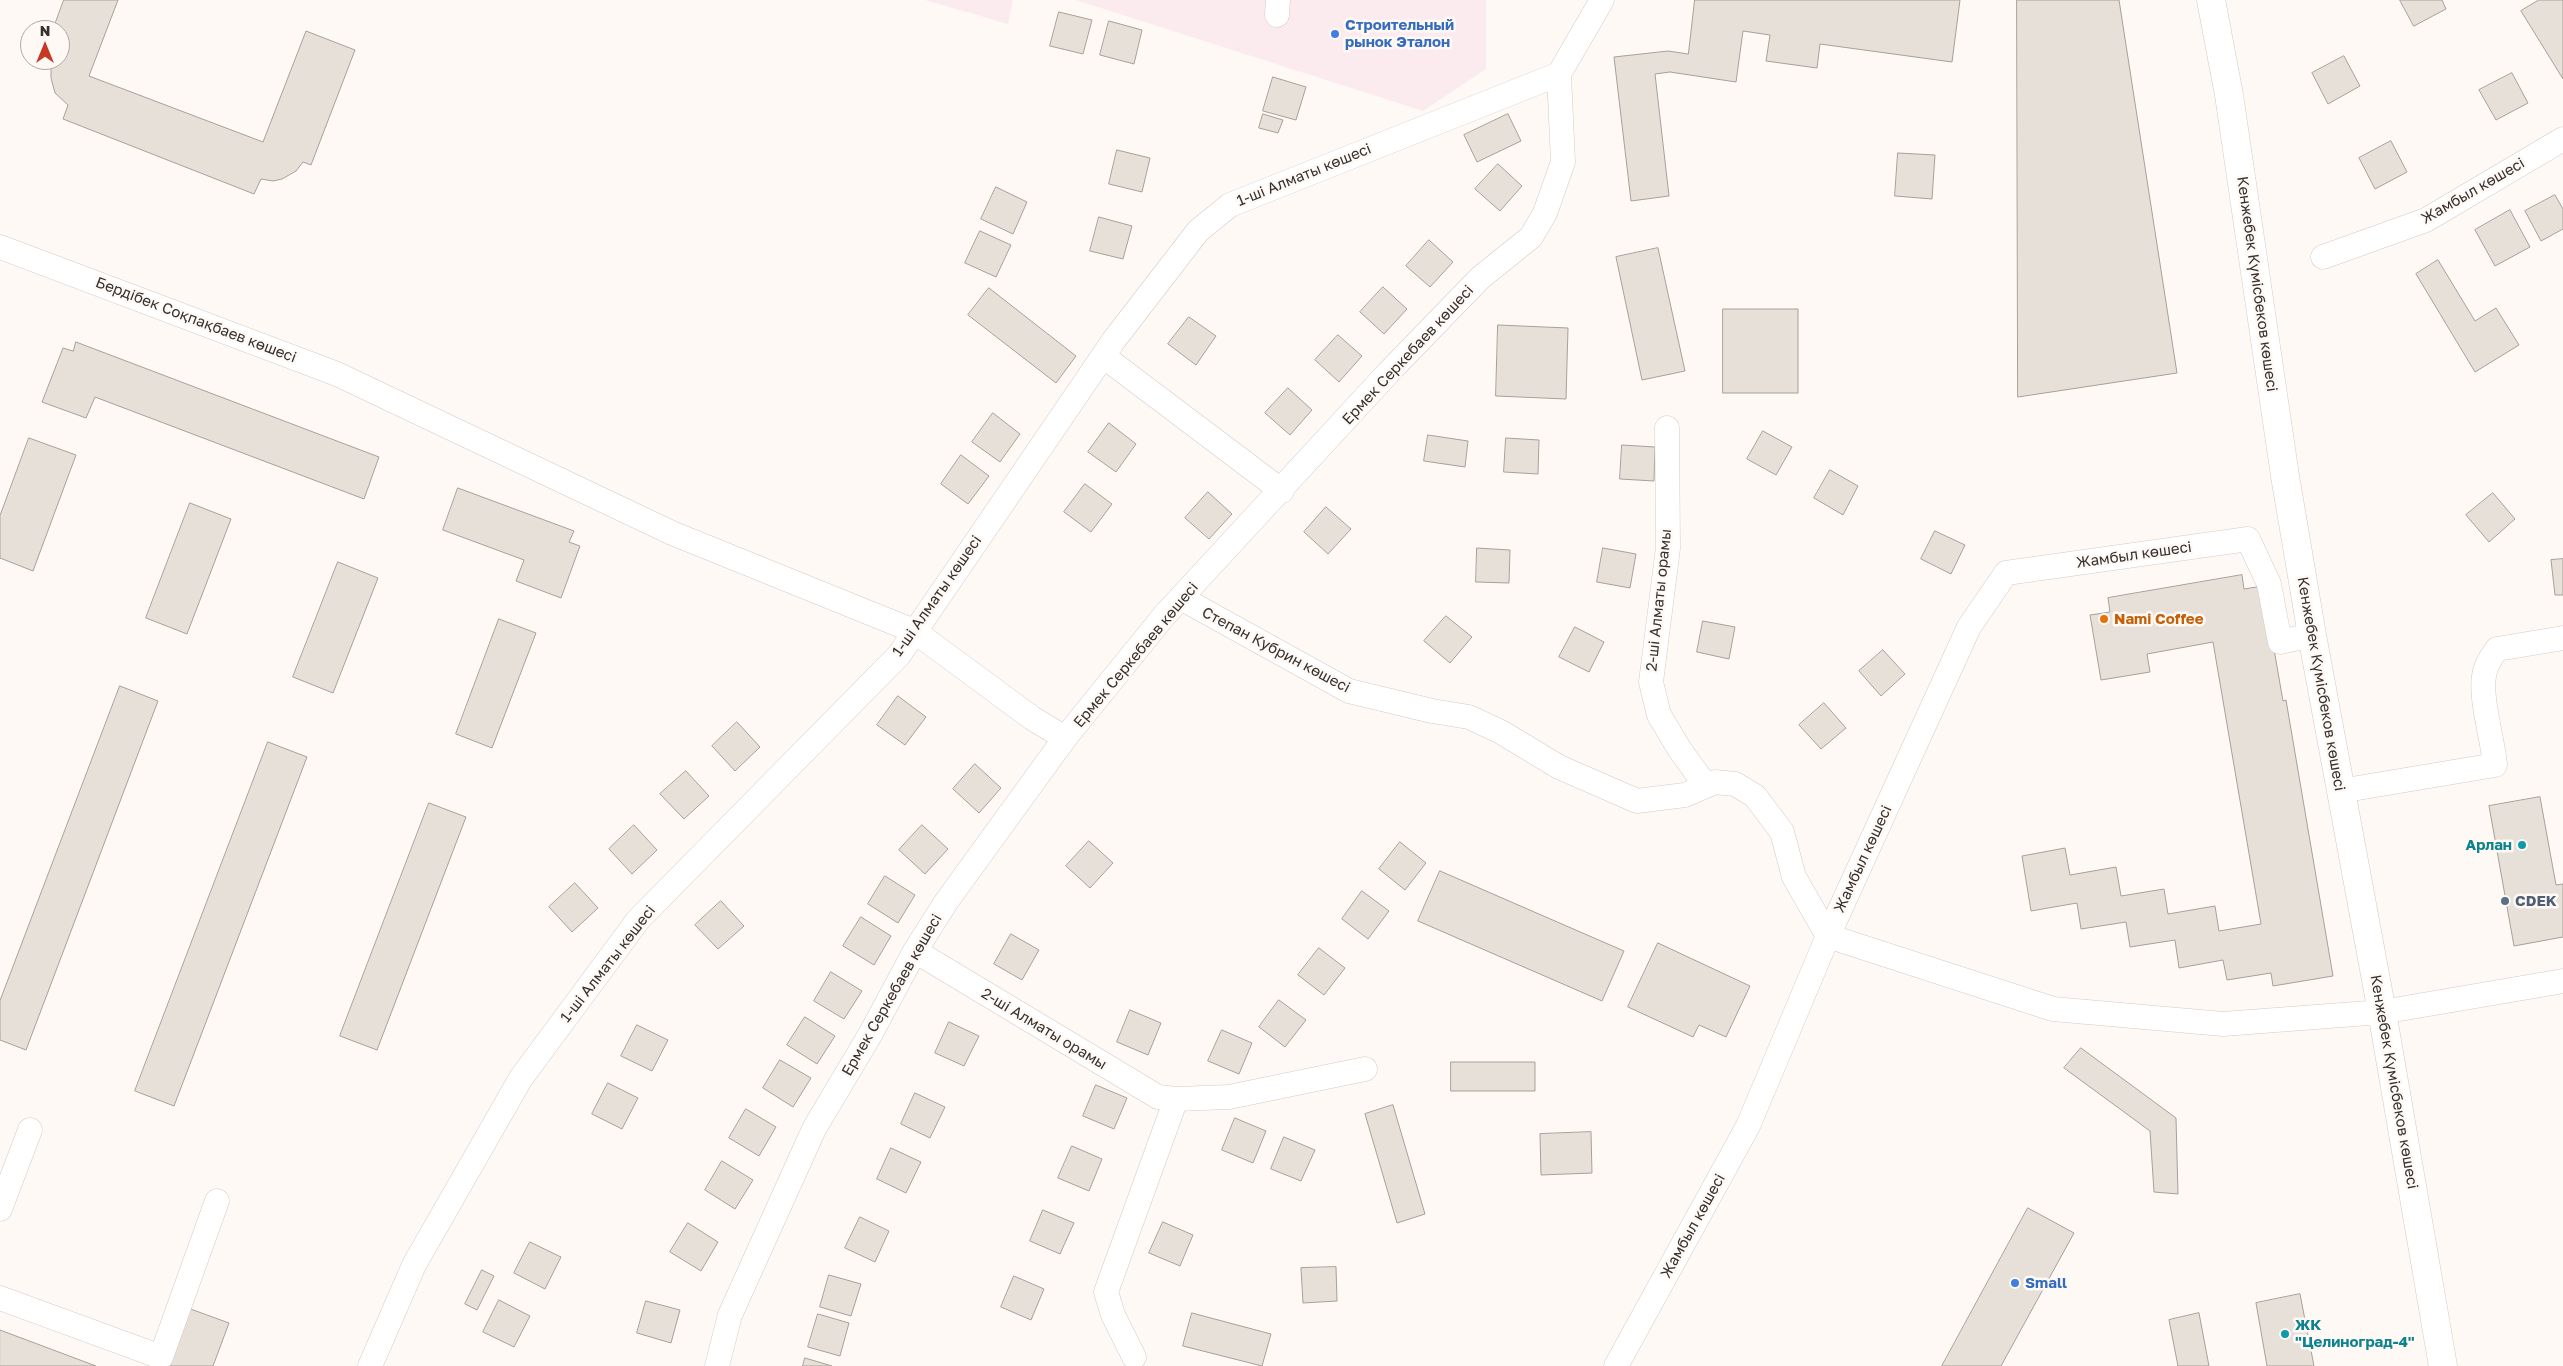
<!DOCTYPE html>
<meta charset="utf-8">
<style>
body{margin:0}
#map{position:relative;width:2563px;height:1366px;overflow:hidden;background:#fff9f5;font-family:"Golos Text",sans-serif}
canvas{display:block}
.north{position:absolute;left:20px;top:20px;width:50px;height:50px;box-sizing:border-box;background:#fff9f5;border:1px solid #aea9a6;border-radius:50%;rotate:0deg;font-size:14px;font-weight:700;line-height:20px;text-align:center;color:#35312f}
.north::after{content:'';display:block;margin:auto;width:18px;height:22px;background:#c53925;clip-path:polygon(50% 0,100% 100%,50% 72%,0 100%)}
</style>
<div id="map">
<canvas width="2563" height="1366"></canvas>
<div class="north">N</div>
</div>
<script>
const c = document.querySelector('canvas').getContext('2d');
c.lineJoin = 'round';
function fill(path, color) {
  c.fillStyle = color;
  c.fill(path, 'evenodd');
}
function strokePath(path, color, width, dash) {
  c.strokeStyle = color;
  c.lineWidth = width;
  c.lineCap = dash ? 'butt' : 'round';
  c.setLineDash(dash || []);
  c.stroke(path);
}
function drawText(font, color, halo, rows, align = 'center') {
  c.font = font + ' "Golos Text",sans-serif';
  c.lineWidth = 5;
  c.setLineDash([]);
  c.textBaseline = 'middle';
  c.strokeStyle = halo;
  c.fillStyle = color;
  for (const [text, x, y, turn = 0] of rows) {
    c.save();
    c.translate(x, y);
    c.rotate((+turn || 0) * Math.PI / 180);
    c.textAlign = isNaN(turn) ? turn : align;
    if (halo) c.strokeText(text, 0, 0);
    c.fillText(text, 0, 0);
    c.restore();
  }
}
fill(new Path2D(`
 M 925,0 L 1013,0 L 1008,24 Z
 M 1076,0 L 1486,0 L 1486,69 L 1423,111 Z`), '#fcebee');
const building = new Path2D(`
 M 64,0 L 118,0 L 89,76 L 263,142 L 306,31 L 355,50 L 311,165 L 303,162 L 296,171 L 282,179 L 273,181 L 261,179 L 254,194 L 63,119 L 68,105 L 55,93 L 51,78 L 51,60 L 60,60 L 60,30 L 53,30 Z
 M 1695,0 L 1960,0 L 1952,62 L 1820,44 L 1817,68 L 1766,61 L 1770,35 L 1743,31 L 1736,82 L 1670,72 L 1655,74 L 1669,196 L 1631,201 L 1614,57 L 1668,51 L 1688,54 Z
 M 2017,0 L 2119,0 L 2177,373 L 2018,397 Z
 M 2400,0 L 2442,0 L 2446,9 L 2414,26 Z
 M 2539,0 L 2563,0 L 2563,79 L 2521,11 Z
 M 1059,12 L 1092,20 L 1083,54 L 1050,46 Z
 M 1109,21 L 1142,30 L 1134,64 L 1100,55 Z
 M 2344,56 L 2360,86 L 2328,104 L 2312,73 Z
 M 2512,73 L 2528,103 L 2496,120 L 2479,90 Z
 M 1273,77 L 1306,87 L 1296,120 L 1263,111 Z
 M 1263,114 L 1283,120 L 1278,133 L 1259,128 Z
 M 1508,114 L 1521,141 L 1477,162 L 1464,135 Z
 M 2391,141 L 2407,172 L 2375,189 L 2359,158 Z
 M 1117,150 L 1150,158 L 1142,192 L 1109,184 Z
 M 1898,153 L 1935,155 L 1932,199 L 1895,196 Z
 M 1498,164 L 1522,186 L 1500,211 L 1475,189 Z
 M 996,187 L 1027,202 L 1013,234 L 981,219 Z
 M 2555,195 L 2563,209 L 2563,229 L 2541,241 L 2525,211 Z
 M 2510,210 L 2530,247 L 2495,266 L 2475,230 Z
 M 1099,217 L 1132,226 L 1123,259 L 1090,251 Z
 M 980,231 L 1011,245 L 996,277 L 965,263 Z
 M 1429,240 L 1453,262 L 1430,287 L 1406,266 Z
 M 1658,248 L 1685,371 L 1642,380 L 1616,257 Z
 M 2438,260 L 2475,321 L 2496,308 L 2519,345 L 2475,372 L 2416,274 Z
 M 1383,287 L 1407,309 L 1384,334 L 1360,312 Z
 M 989,288 L 1076,356 L 1056,383 L 968,315 Z
 M 1723,309 L 1798,309 L 1798,393 L 1723,393 Z
 M 1189,317 L 1216,336 L 1196,365 L 1168,344 Z
 M 1498,325 L 1568,328 L 1566,399 L 1496,396 Z
 M 1338,335 L 1362,356 L 1339,382 L 1315,360 Z
 M 76,342 L 379,457 L 364,499 L 95,397 L 86,418 L 42,402 L 63,348 L 73,351 Z
 M 1288,388 L 1312,410 L 1290,435 L 1265,413 Z
 M 993,413 L 1020,434 L 1000,462 L 972,442 Z
 M 1109,423 L 1136,444 L 1116,472 L 1088,452 Z
 M 1763,431 L 1792,447 L 1776,475 L 1747,459 Z
 M 1428,435 L 1468,441 L 1465,467 L 1424,461 Z
 M 29,438 L 76,455 L 33,571 L 0,558 L 0,516 Z
 M 1506,438 L 1539,440 L 1538,474 L 1504,472 Z
 M 1622,445 L 1655,447 L 1654,481 L 1620,479 Z
 M 961,455 L 989,476 L 968,504 L 941,484 Z
 M 1830,470 L 1858,486 L 1843,515 L 1814,498 Z
 M 1085,484 L 1112,504 L 1091,532 L 1064,512 Z
 M 458,488 L 574,531 L 569,542 L 580,546 L 561,598 L 516,581 L 524,560 L 443,530 Z
 M 1208,492 L 1232,514 L 1209,539 L 1185,518 Z
 M 2493,493 L 2515,519 L 2489,542 L 2466,515 Z
 M 190,503 L 231,519 L 187,634 L 146,618 Z
 M 1326,507 L 1351,529 L 1328,554 L 1304,532 Z
 M 1935,531 L 1965,545 L 1951,574 L 1921,559 Z
 M 1477,548 L 1510,550 L 1509,583 L 1476,582 Z
 M 1603,548 L 1636,554 L 1630,588 L 1597,582 Z
 M 2563,559 L 2563,595 L 2555,595 L 2551,560 Z
 M 338,562 L 378,578 L 333,693 L 293,677 Z
 M 2242,575 L 2244,589 L 2263,586 L 2283,701 L 2286,700 L 2333,976 L 2273,986 L 2271,973 L 2227,980 L 2223,960 L 2179,968 L 2175,940 L 2130,947 L 2126,922 L 2081,929 L 2077,903 L 2031,911 L 2022,856 L 2065,848 L 2070,875 L 2116,867 L 2121,896 L 2164,889 L 2168,914 L 2215,906 L 2219,931 L 2261,924 L 2213,642 L 2147,654 L 2150,672 L 2101,680 L 2090,615 L 2110,612 L 2108,598 Z
 M 1446,616 L 1472,637 L 1450,663 L 1424,641 Z
 M 499,619 L 536,633 L 492,748 L 456,734 Z
 M 1703,621 L 1735,627 L 1729,659 L 1697,652 Z
 M 1575,627 L 1604,642 L 1589,672 L 1559,657 Z
 M 1883,650 L 1905,674 L 1881,696 L 1859,671 Z
 M 120,686 L 158,701 L 26,1050 L 0,1040 L 0,1001 Z
 M 898,696 L 926,717 L 905,745 L 877,725 Z
 M 1824,703 L 1846,728 L 1821,749 L 1799,725 Z
 M 737,722 L 760,747 L 735,771 L 712,746 Z
 M 268,742 L 307,757 L 174,1106 L 135,1091 Z
 M 975,764 L 1001,788 L 979,813 L 953,789 Z
 M 686,771 L 709,796 L 684,819 L 660,794 Z
 M 2540,797 L 2556,885 L 2563,884 L 2563,937 L 2514,946 L 2489,806 Z
 M 429,803 L 466,817 L 377,1050 L 340,1036 Z
 M 634,825 L 657,850 L 632,874 L 609,849 Z
 M 922,825 L 948,849 L 925,874 L 899,850 Z
 M 1089,841 L 1113,863 L 1090,888 L 1066,866 Z
 M 1400,842 L 1426,863 L 1405,890 L 1379,869 Z
 M 1440,871 L 1624,951 L 1602,1001 L 1418,921 Z
 M 885,876 L 915,895 L 898,923 L 868,904 Z
 M 575,883 L 598,908 L 572,932 L 549,907 Z
 M 1362,891 L 1389,911 L 1368,939 L 1342,919 Z
 M 721,901 L 744,926 L 718,949 L 695,925 Z
 M 861,917 L 891,936 L 874,965 L 843,946 Z
 M 1011,934 L 1039,950 L 1022,980 L 994,964 Z
 M 1658,943 L 1750,986 L 1726,1037 L 1699,1025 L 1693,1037 L 1628,1007 Z
 M 1319,948 L 1345,968 L 1324,995 L 1298,975 Z
 M 831,972 L 862,991 L 844,1019 L 814,1001 Z
 M 1279,1000 L 1306,1020 L 1285,1047 L 1259,1027 Z
 M 1130,1010 L 1161,1023 L 1148,1055 L 1117,1042 Z
 M 805,1017 L 835,1036 L 817,1064 L 787,1045 Z
 M 949,1022 L 979,1036 L 964,1066 L 935,1053 Z
 M 637,1025 L 668,1040 L 652,1071 L 621,1056 Z
 M 1222,1030 L 1252,1043 L 1239,1074 L 1208,1061 Z
 M 2081,1048 L 2176,1118 L 2178,1194 L 2154,1192 L 2150,1131 L 2064,1068 Z
 M 780,1060 L 811,1078 L 793,1107 L 763,1088 Z
 M 1451,1062 L 1535,1062 L 1535,1091 L 1451,1091 Z
 M 608,1083 L 638,1098 L 622,1129 L 592,1114 Z
 M 1096,1085 L 1127,1098 L 1114,1129 L 1083,1116 Z
 M 915,1093 L 945,1107 L 930,1138 L 901,1124 Z
 M 1393,1105 L 1425,1214 L 1397,1223 L 1365,1114 Z
 M 746,1109 L 776,1127 L 759,1156 L 729,1138 Z
 M 1235,1118 L 1266,1131 L 1253,1163 L 1222,1150 Z
 M 1591,1132 L 1592,1173 L 1541,1175 L 1540,1134 Z
 M 1284,1137 L 1315,1150 L 1301,1181 L 1271,1169 Z
 M 1072,1146 L 1102,1159 L 1089,1191 L 1058,1178 Z
 M 891,1148 L 921,1162 L 906,1193 L 877,1179 Z
 M 722,1161 L 753,1180 L 735,1209 L 705,1190 Z
 M 2028,1208 L 2074,1233 L 2001,1366 L 1942,1366 Z
 M 1043,1210 L 1074,1223 L 1060,1254 L 1030,1241 Z
 M 860,1217 L 889,1231 L 875,1262 L 845,1248 Z
 M 1163,1222 L 1193,1235 L 1180,1266 L 1149,1253 Z
 M 688,1223 L 718,1242 L 701,1271 L 670,1252 Z
 M 530,1242 L 561,1257 L 545,1289 L 514,1273 Z
 M 1336,1267 L 1337,1301 L 1303,1303 L 1301,1268 Z
 M 482,1270 L 494,1276 L 477,1310 L 465,1304 Z
 M 829,1275 L 861,1284 L 851,1316 L 820,1307 Z
 M 1014,1276 L 1044,1289 L 1031,1320 L 1001,1307 Z
 M 2300,1294 L 2314,1366 L 2267,1366 L 2256,1303 Z
 M 499,1300 L 530,1316 L 514,1347 L 483,1332 Z
 M 646,1301 L 680,1310 L 671,1343 L 637,1333 Z
 M 185,1307 L 229,1323 L 213,1366 L 163,1366 Z
 M 1192,1313 L 1271,1334 L 1262,1366 L 1183,1346 Z
 M 2199,1313 L 2209,1366 L 2178,1366 L 2169,1320 Z
 M 818,1314 L 849,1323 L 840,1356 L 808,1347 Z
 M 0,1330 L 96,1366 L 0,1366 Z
 M 805,1358 L 832,1366 L 803,1366 Z`);
fill(building, '#e7e0d8');
strokePath(building, '#a6a099', 1);
const minor = new Path2D(`
 M 1277,15 L 1278,0
 M 0,247 L 337,374 L 672,533 L 914,631 L 1032,718 L 1065,738
 M 2323,257 L 2426,220 L 2563,139
 M 1103,356 L 1282,491
 M 1667,428 L 1668,548 L 1651,682 L 1659,715 L 1680,750 L 1706,786
 M 1181,598 L 1349,691 L 1432,711 L 1469,717 L 1501,732 L 1559,767 L 1637,801 L 1685,795 L 1715,782 L 1735,784 L 1755,796 L 1782,832 L 1794,877 L 1828,936 L 2053,1009 L 2223,1024 L 2382,1012 L 2563,981
 M 2340,791 L 2495,765 C 2493,740 2480,699 2484,676 C 2485,666 2491,657 2497,649 L 2563,638
 M 915,951 L 1158,1097 L 1176,1099
 M 0,1209 L 30,1130
 M 0,1298 L 161,1357 L 217,1201
 M 1134,1357 L 1113,1315 L 1106,1292 L 1176,1099 L 1229,1097 L 1365,1069
 M 370,1366 L 414,1265 L 521,1078 L 638,920 L 899,655 L 1114,340 L 1198,231 L 1230,205 L 1559,74
 M 717,1366 L 730,1315 L 814,1129 L 871,1033 L 915,951 L 946,902 L 1065,738 L 1163,617 L 1388,373 L 1480,278 L 1531,237 L 1545,213 L 1563,162 L 1559,74 L 1602,0
 M 1616,1366 L 1748,1126 L 1828,936 L 1969,627 L 2006,573 L 2248,539 L 2269,584 L 2280,642 L 2312,635`);
const tertiary = new Path2D(`
 M 2211,0 L 2229,95 L 2285,476 L 2312,635 L 2382,1012 L 2443,1366`);
strokePath(minor, '#d4cac5', 25);
strokePath(tertiary, '#d4cac5', 29);
strokePath(minor, '#fff', 24);
strokePath(tertiary, '#fff', 28);
for (const [x, y, r, color] of [
 [1335,34,5,"#3f7fe0"],
 [2104,619,5,"#e8710a"],
 [2522,845,5,"#0f9aa8"],
 [2505,901,5,"#5c6f8a"],
 [2015,1283,5,"#3f7fe0"],
 [2285,1334,5,"#0f9aa8"]
]) {
  const dot = new Path2D();
  dot.arc(x, y, r, 0, 2 * Math.PI);
  c.fillStyle = color;
  c.fill(dot);
  strokePath(dot, '#fff9f5', 2);
}
drawText('bold 15px', '#366cbe', '#fff9f5', [
 ["Строительный",1345,25],
 ["рынок Эталон",1345,42],
 ["Small",2025,1283]
], 'left');
drawText('15px', '#35312f', '#fff9f5', [
 ["1-ші Алматы көшесі",1304,175,-22],
 ["Жамбыл көшесі",2473,191,-30],
 ["Кенжебек Күмісбеков көшесі",2257,284,82],
 ["Бердібек Соқпақбаев көшесі",196,320,21],
 ["Ермек Серкебаев көшесі",1408,355,-47],
 ["Жамбыл көшесі",2134,555,-8],
 ["1-ші Алматы көшесі",937,596,-55],
 ["2-ші Алматы орамы",1659,600,-84],
 ["Степан Кубрин көшесі",1276,650,28],
 ["Ермек Серкебаев көшесі",1136,655,-50],
 ["Кенжебек Күмісбеков көшесі",2321,684,80],
 ["Жамбыл көшесі",1863,859,-65],
 ["1-ші Алматы көшесі",608,964,-52],
 ["Ермек Серкебаев көшесі",892,995,-60],
 ["2-ші Алматы орамы",1044,1029,31],
 ["Кенжебек Күмісбеков көшесі",2394,1082,80],
 ["Жамбыл көшесі",1693,1226,-61]
]);
drawText('bold 15px', '#c56008', '#fff9f5', [
 ["Nami Coffee",2114,619]
], 'left');
drawText('bold 15px', '#0d838f', '#fff9f5', [
 ["Арлан",2512,845],
 ["ЖК",2295,1325,"left"],
 ["\"Целиноград-4\"",2295,1342,"left"]
], 'right');
drawText('bold 15px', '#4e5e75', '#fff9f5', [
 ["CDEK",2515,901]
], 'left');
</script>
